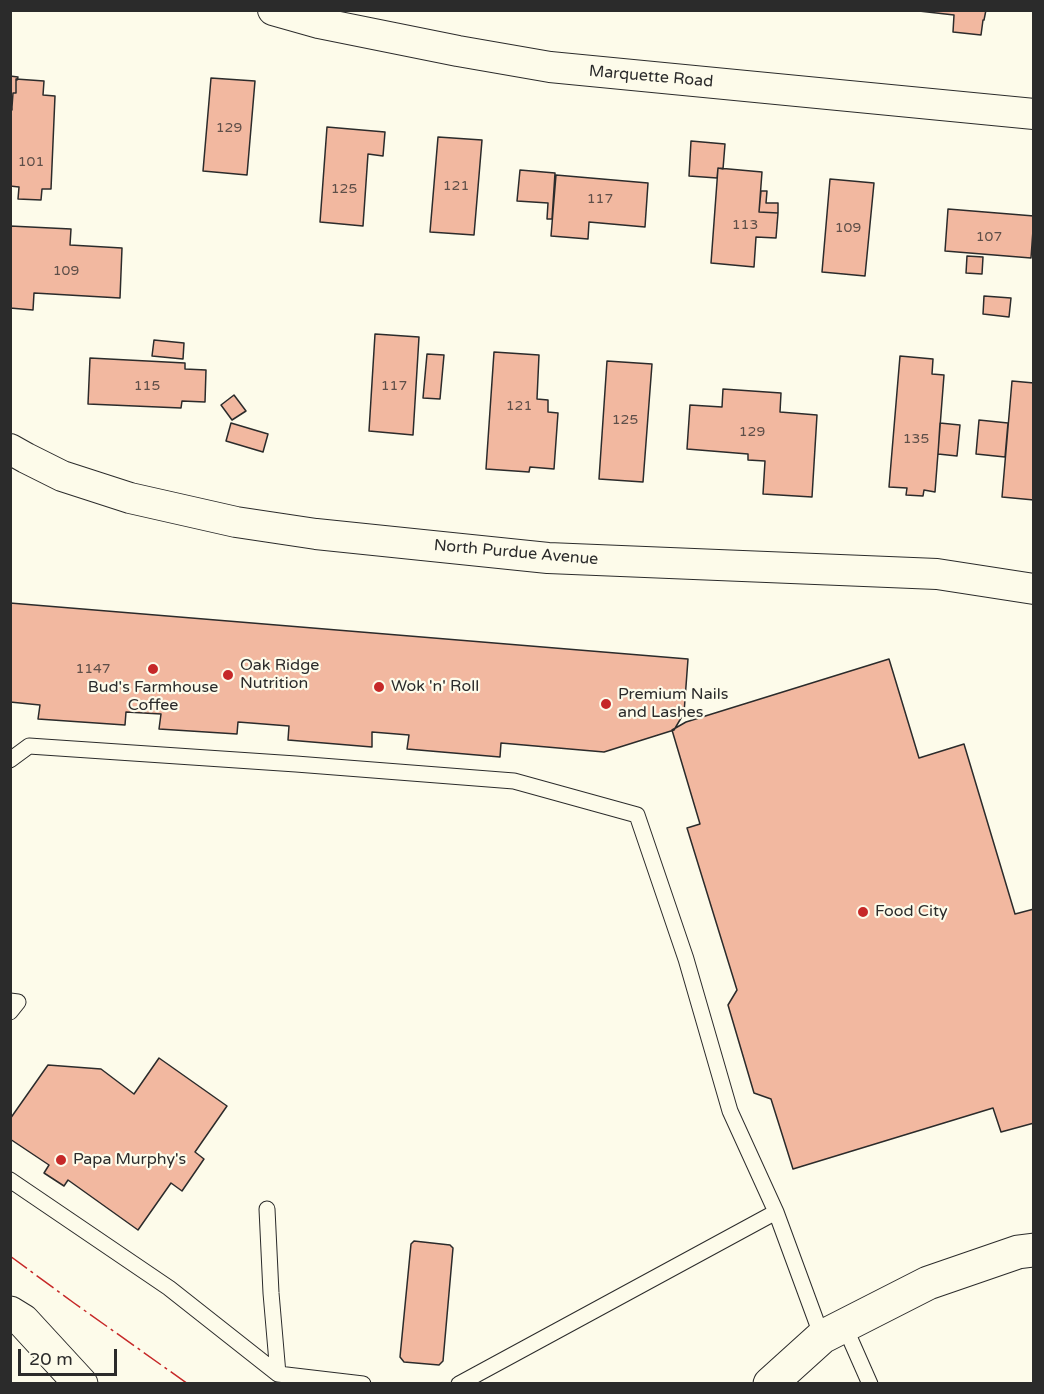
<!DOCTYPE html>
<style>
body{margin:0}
#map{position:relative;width:1044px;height:1394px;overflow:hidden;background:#fdfbea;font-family:"Varela Round",sans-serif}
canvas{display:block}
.frame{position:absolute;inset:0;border:12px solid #2b2b2b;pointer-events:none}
.scale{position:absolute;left:18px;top:1349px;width:99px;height:27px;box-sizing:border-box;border:3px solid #2b2b2b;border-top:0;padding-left:8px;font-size:18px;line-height:21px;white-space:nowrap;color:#2b2b2b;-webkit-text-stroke:4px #fdfbea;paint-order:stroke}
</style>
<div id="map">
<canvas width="1044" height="1394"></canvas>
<div class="frame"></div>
<div class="scale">20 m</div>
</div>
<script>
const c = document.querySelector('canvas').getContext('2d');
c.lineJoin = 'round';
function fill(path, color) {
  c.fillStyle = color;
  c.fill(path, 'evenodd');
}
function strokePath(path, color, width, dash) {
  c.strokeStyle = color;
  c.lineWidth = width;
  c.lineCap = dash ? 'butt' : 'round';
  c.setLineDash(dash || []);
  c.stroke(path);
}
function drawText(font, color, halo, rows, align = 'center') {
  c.font = font + ' "Varela Round",sans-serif';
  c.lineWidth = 4.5;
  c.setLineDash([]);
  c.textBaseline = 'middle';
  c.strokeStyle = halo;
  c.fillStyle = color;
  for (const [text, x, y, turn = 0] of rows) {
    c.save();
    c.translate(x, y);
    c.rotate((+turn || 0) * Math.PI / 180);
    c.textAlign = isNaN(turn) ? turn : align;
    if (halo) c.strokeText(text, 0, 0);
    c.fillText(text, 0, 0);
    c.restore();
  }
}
const building = new Path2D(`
 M 910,10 L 986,10 L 984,20 L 983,20 L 981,35 L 953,32 L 954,15 Z
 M 10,76 L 18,77 L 17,80 L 16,79 L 16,93 L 13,93 L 12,107 L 10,107 Z
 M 211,78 L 255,81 L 247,175 L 203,171 Z
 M 16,79 L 44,81 L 43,95 L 55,96 L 51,189 L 42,189 L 41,200 L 18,199 L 19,187 L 10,186 L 10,110 L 12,110 L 12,107 L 13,93 L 16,93 Z
 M 327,127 L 385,132 L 383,156 L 368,154 L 363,226 L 320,222 Z
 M 438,137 L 482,140 L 474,235 L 430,232 Z
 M 691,141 L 725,144 L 723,169 L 718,168 L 717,178 L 689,176 Z
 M 718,168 L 762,172 L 759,212 L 778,213 L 776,238 L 756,237 L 754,267 L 711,263 Z
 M 520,170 L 555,173 L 552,219 L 547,219 L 548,203 L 517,201 Z
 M 556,175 L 648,183 L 645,227 L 589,222 L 588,239 L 551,236 Z
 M 830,179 L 874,183 L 865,276 L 822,272 Z
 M 761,191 L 767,191 L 766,203 L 778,203 L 778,213 L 759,212 Z
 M 948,209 L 1034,216 L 1031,258 L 945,251 Z
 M 10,226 L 71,229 L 70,245 L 122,248 L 120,298 L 34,293 L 33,310 L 10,308 Z
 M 967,256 L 983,257 L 982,274 L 966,273 Z
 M 984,296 L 1011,298 L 1009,317 L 983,314 Z
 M 375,334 L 419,337 L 413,435 L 369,431 Z
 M 154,340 L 184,343 L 183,359 L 152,356 Z
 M 494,352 L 539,355 L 537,399 L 548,400 L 548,412 L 558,413 L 554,469 L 530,467 L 529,472 L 486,469 Z
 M 427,354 L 444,355 L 440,399 L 423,398 Z
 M 900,356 L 933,359 L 932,374 L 944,375 L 935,492 L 924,490 L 923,496 L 906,495 L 907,488 L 889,487 Z
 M 90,358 L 185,363 L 185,369 L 206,370 L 205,402 L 182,401 L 181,408 L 88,404 Z
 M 607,361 L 652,364 L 643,482 L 599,479 Z
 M 1012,381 L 1034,383 L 1034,500 L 1002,497 Z
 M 723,389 L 781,393 L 780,412 L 817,415 L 812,497 L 763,494 L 765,461 L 748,460 L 748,454 L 687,449 L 690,405 L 722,407 Z
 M 234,395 L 246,411 L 232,420 L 221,405 Z
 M 979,420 L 1008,423 L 1005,457 L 976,454 Z
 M 231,423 L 268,434 L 263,452 L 226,441 Z
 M 940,423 L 960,425 L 957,456 L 938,454 Z
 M 10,603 L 688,659 L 684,713 L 674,730 L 604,752 L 501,743 L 500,757 L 407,749 L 409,735 L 372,732 L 372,747 L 288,740 L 289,726 L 238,722 L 237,734 L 159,729 L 161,714 L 126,712 L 125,725 L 38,719 L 40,705 L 10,702 Z
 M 889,659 L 919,758 L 964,744 L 1015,914 L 1034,909 L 1034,1123 L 1001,1132 L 993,1108 L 793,1169 L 771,1099 L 754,1093 L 728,1005 L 737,990 L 687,828 L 700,824 L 672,730 L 686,722 Z
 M 159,1058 L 227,1106 L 195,1152 L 204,1159 L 182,1191 L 171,1183 L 138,1230 L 68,1180 L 64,1186 L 44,1173 L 49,1165 L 10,1139 L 10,1119 L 48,1065 L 101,1069 L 134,1094 Z
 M 414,1241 L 450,1245 L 453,1248 L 443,1361 L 439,1365 L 404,1362 L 400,1357 L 411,1244 Z`);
fill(building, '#f2b8a0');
strokePath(building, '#2b2b2b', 1.5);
const service = new Path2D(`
 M 10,760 L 29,746 L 296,764 L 514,781 L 637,815 L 686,959 L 730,1111 L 776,1212 L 822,1337
 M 10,1001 L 18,1002 L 10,1012
 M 10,1180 L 169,1288 L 278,1374 L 363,1384
 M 267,1209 L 271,1293 L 278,1374
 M 844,1325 L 870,1384
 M 459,1384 L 776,1212`);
const minor = new Path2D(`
 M 273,10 L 319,23 L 458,51 L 550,67 L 1034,114
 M 10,449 L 26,458 L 62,476 L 130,498 L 236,522 L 316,534 L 548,558 L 937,574 L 1034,589`);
const tertiary = new Path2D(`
 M 770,1384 L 822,1337 L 928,1283 L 1018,1252 L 1034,1250`);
const trunk = new Path2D(`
 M 10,1313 L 23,1321 L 81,1384`);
strokePath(service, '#2b2b2b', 17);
strokePath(minor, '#2b2b2b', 32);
strokePath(tertiary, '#2b2b2b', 35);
strokePath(trunk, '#2b2b2b', 35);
strokePath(service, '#fdfbea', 15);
strokePath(minor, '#fdfbea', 30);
strokePath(tertiary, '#fdfbea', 33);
strokePath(trunk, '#fdfbea', 33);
strokePath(new Path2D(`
 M 10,1256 L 74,1303 L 188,1384`), '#c62828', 1.5, [21, 4.5, 3, 4.5]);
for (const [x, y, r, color] of [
 [153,669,6,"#c62828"],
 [228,675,6,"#c62828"],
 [379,687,6,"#c62828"],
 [606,704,6,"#c62828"],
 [863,912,6,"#c62828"],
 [61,1160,6,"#c62828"]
]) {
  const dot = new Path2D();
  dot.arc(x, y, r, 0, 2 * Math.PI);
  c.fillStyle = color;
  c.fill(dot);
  strokePath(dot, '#fdfbea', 2);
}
drawText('14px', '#5d4e48', null, [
 ["129",229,128],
 ["101",31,162],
 ["121",456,186],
 ["125",344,189],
 ["117",600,199],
 ["113",745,225],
 ["109",848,228],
 ["107",989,237],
 ["109",66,271],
 ["115",147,386],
 ["117",394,386],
 ["121",519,406],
 ["125",625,420],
 ["129",752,432],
 ["135",916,439],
 ["1147",93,669]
]);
drawText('16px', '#2b2b2b', '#fdfbea', [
 ["Marquette Road",651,77,5],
 ["North Purdue Avenue",516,553,5]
]);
drawText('16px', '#2b2b2b', '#fdfbea', [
 ["Oak Ridge",240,666],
 ["Nutrition",240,684],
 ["Wok 'n' Roll",391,687],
 ["Bud's Farmhouse",153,688,"center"],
 ["Coffee",153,706,"center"],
 ["Premium Nails",618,695],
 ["and Lashes",618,713],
 ["Food City",875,912],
 ["Papa Murphy's",73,1160]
], 'left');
</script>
